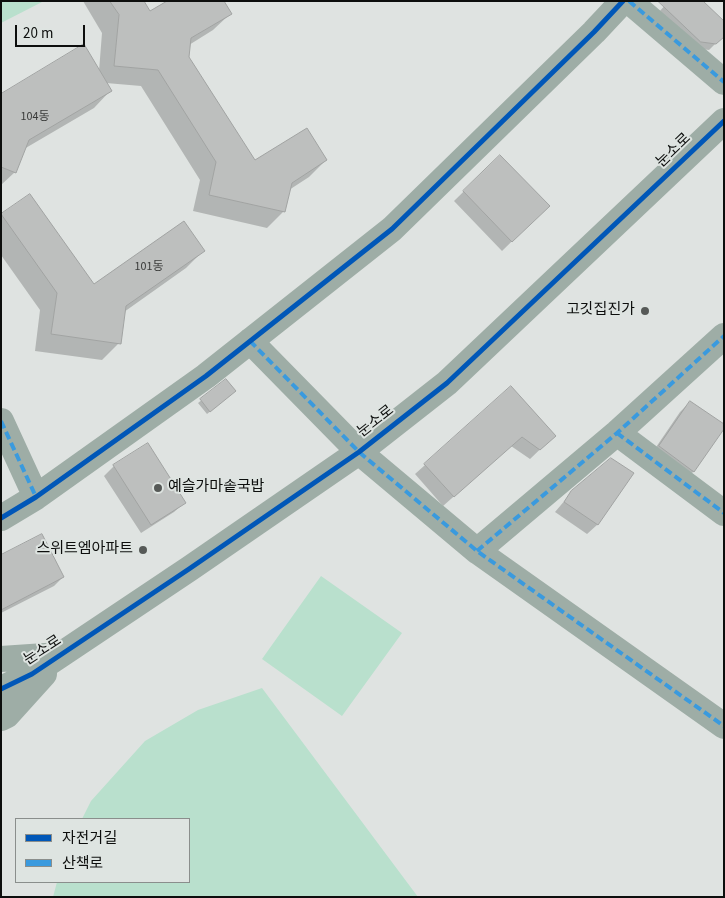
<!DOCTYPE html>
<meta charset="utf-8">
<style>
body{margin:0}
#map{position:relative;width:725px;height:898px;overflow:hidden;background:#dfe3e1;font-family:"Source Sans 3","Noto Sans KR",sans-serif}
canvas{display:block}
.frame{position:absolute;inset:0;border:2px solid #0d0e0d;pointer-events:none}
.legend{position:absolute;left:15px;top:818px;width:175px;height:65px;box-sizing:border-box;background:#dee4e1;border:1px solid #8a8e8c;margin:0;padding:6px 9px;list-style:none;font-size:15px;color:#0d0e0d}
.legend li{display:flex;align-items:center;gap:10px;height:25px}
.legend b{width:25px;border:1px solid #8a8e8c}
.scale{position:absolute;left:15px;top:25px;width:70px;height:22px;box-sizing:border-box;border:2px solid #0d0e0d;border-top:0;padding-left:6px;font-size:15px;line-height:18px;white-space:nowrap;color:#0d0e0d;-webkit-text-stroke:4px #dee4e1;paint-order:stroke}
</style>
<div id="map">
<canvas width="725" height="898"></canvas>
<div class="frame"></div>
<ul class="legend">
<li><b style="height:6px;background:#0057b8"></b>자전거길</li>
<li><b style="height:6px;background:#3a9ade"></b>산책로</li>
</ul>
<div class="scale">20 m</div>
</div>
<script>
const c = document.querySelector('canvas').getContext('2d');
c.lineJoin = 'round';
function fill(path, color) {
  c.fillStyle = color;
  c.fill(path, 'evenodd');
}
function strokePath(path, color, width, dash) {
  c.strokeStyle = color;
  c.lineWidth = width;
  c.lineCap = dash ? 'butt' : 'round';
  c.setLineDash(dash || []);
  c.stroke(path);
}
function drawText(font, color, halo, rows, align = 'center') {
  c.font = font + ' "Source Sans 3","Noto Sans KR",sans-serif';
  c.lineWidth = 4;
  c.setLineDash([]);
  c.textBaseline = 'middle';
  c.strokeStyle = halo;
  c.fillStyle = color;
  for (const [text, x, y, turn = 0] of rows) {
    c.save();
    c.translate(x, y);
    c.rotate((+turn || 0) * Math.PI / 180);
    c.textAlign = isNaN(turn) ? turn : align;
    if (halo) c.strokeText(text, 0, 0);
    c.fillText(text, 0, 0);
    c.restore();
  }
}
fill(new Path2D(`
 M 1,1 L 44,1 L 1,23 Z
 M 321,576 L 402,633 L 342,716 L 262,659 Z
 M 262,688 L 418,897 L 53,897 L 57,882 L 189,882 L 189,819 L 82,819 L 91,801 L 145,741 L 198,710 Z`), '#b9e0cd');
fill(new Path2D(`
 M 83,1 L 142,1 L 149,13 L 230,14 L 213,30 L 189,45 L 188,57 L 255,162 L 326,160 L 309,177 L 289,190 L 284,211 L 267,228 L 193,211 L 200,180 L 141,86 L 106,83 L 110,91 L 94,108 L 24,149 L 15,172 L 1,185 L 1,94 L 99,71 L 102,33 Z
 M 669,1 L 724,35 L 709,50 L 694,48 L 658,13 Z
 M 500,156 L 548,206 L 502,251 L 454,201 Z
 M 30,196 L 93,285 L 203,251 L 186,268 L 124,312 L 119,343 L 102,360 L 35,351 L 40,310 L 1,255 L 1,216 Z
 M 226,381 L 232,394 L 207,414 L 198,403 Z
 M 511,388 L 554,436 L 530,459 L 511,446 L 443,506 L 415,474 Z
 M 690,402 L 694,471 L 684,481 L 650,456 L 680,412 Z
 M 114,466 L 184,503 L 174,512 L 141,533 L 104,476 Z
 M 632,474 L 597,525 L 587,534 L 555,512 L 572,492 Z
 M 1,556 L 63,577 L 54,586 L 1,613 Z`), '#0003');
const building = new Path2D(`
 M 110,1 L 144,1 L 150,11 L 167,1 L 224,1 L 232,14 L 191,38 L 189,57 L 255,160 L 307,128 L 327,160 L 292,183 L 285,212 L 209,195 L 216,162 L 158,70 L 114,66 L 119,15 Z
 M 658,1 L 703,1 L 724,21 L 724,37 L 716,44 L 701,42 Z
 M 84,44 L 112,91 L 29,140 L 16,173 L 1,167 L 1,94 Z
 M 500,155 L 550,206 L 512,242 L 463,191 Z
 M 30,194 L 94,284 L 184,221 L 205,251 L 126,306 L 121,344 L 51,334 L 57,293 L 1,214 Z
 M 226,379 L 236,391 L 210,412 L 200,399 Z
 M 511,386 L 556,436 L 540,450 L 522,437 L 454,497 L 424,464 Z
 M 690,401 L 724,424 L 724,429 L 694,472 L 659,446 Z
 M 148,443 L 186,503 L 151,525 L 113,465 Z
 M 611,458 L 634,473 L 598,525 L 564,502 L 571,491 Z
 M 42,534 L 64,577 L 1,610 L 1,555 Z`);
fill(building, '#bdbfbe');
strokePath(building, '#a1a3a2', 1);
strokePath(new Path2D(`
 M 629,1 L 724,82
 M 250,341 L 359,452 L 477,551 L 724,726
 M 1,421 L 36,497
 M 617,433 L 724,513
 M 1,518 L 36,497 L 206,376 L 392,229 L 594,32 L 623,1
 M 477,551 L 617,433 L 724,336
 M 1,659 L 60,655
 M 1,689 L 32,674 L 189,569 L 359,452 L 447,383 L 724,121
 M 1,718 L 7,715 L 44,674`), '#9eada6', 26);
strokePath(new Path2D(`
 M 629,1 L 724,82
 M 250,341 L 359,452 L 477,551 L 724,726
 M 1,421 L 36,497
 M 617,433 L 724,513
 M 477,551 L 617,433 L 724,336`), '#3a9ade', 4, [8, 4]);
strokePath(new Path2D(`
 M 1,518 L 36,497 L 206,376 L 392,229 L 594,32 L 623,1
 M 1,689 L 32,674 L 189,569 L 359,452 L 447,383 L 724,121`), '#0057b8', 5);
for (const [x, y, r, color] of [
 [645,311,5,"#565957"],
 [158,488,5,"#565957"],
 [143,550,5,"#565957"]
]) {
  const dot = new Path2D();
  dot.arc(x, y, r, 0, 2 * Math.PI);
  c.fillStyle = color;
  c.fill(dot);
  strokePath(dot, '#dee4e1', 2);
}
drawText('12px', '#393a39', null, [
 ["104동",35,117],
 ["101동",149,267]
]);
drawText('15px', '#0d0e0d', '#dee4e1', [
 ["눈소로",674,151,-44],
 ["눈소로",376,422,-38],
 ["눈소로",43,651,-33]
]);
drawText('15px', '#0d0e0d', '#dee4e1', [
 ["고깃집진가",635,311],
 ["예슬가마솥국밥",168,488,"left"],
 ["스위트엠아파트",133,550]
], 'right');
</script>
